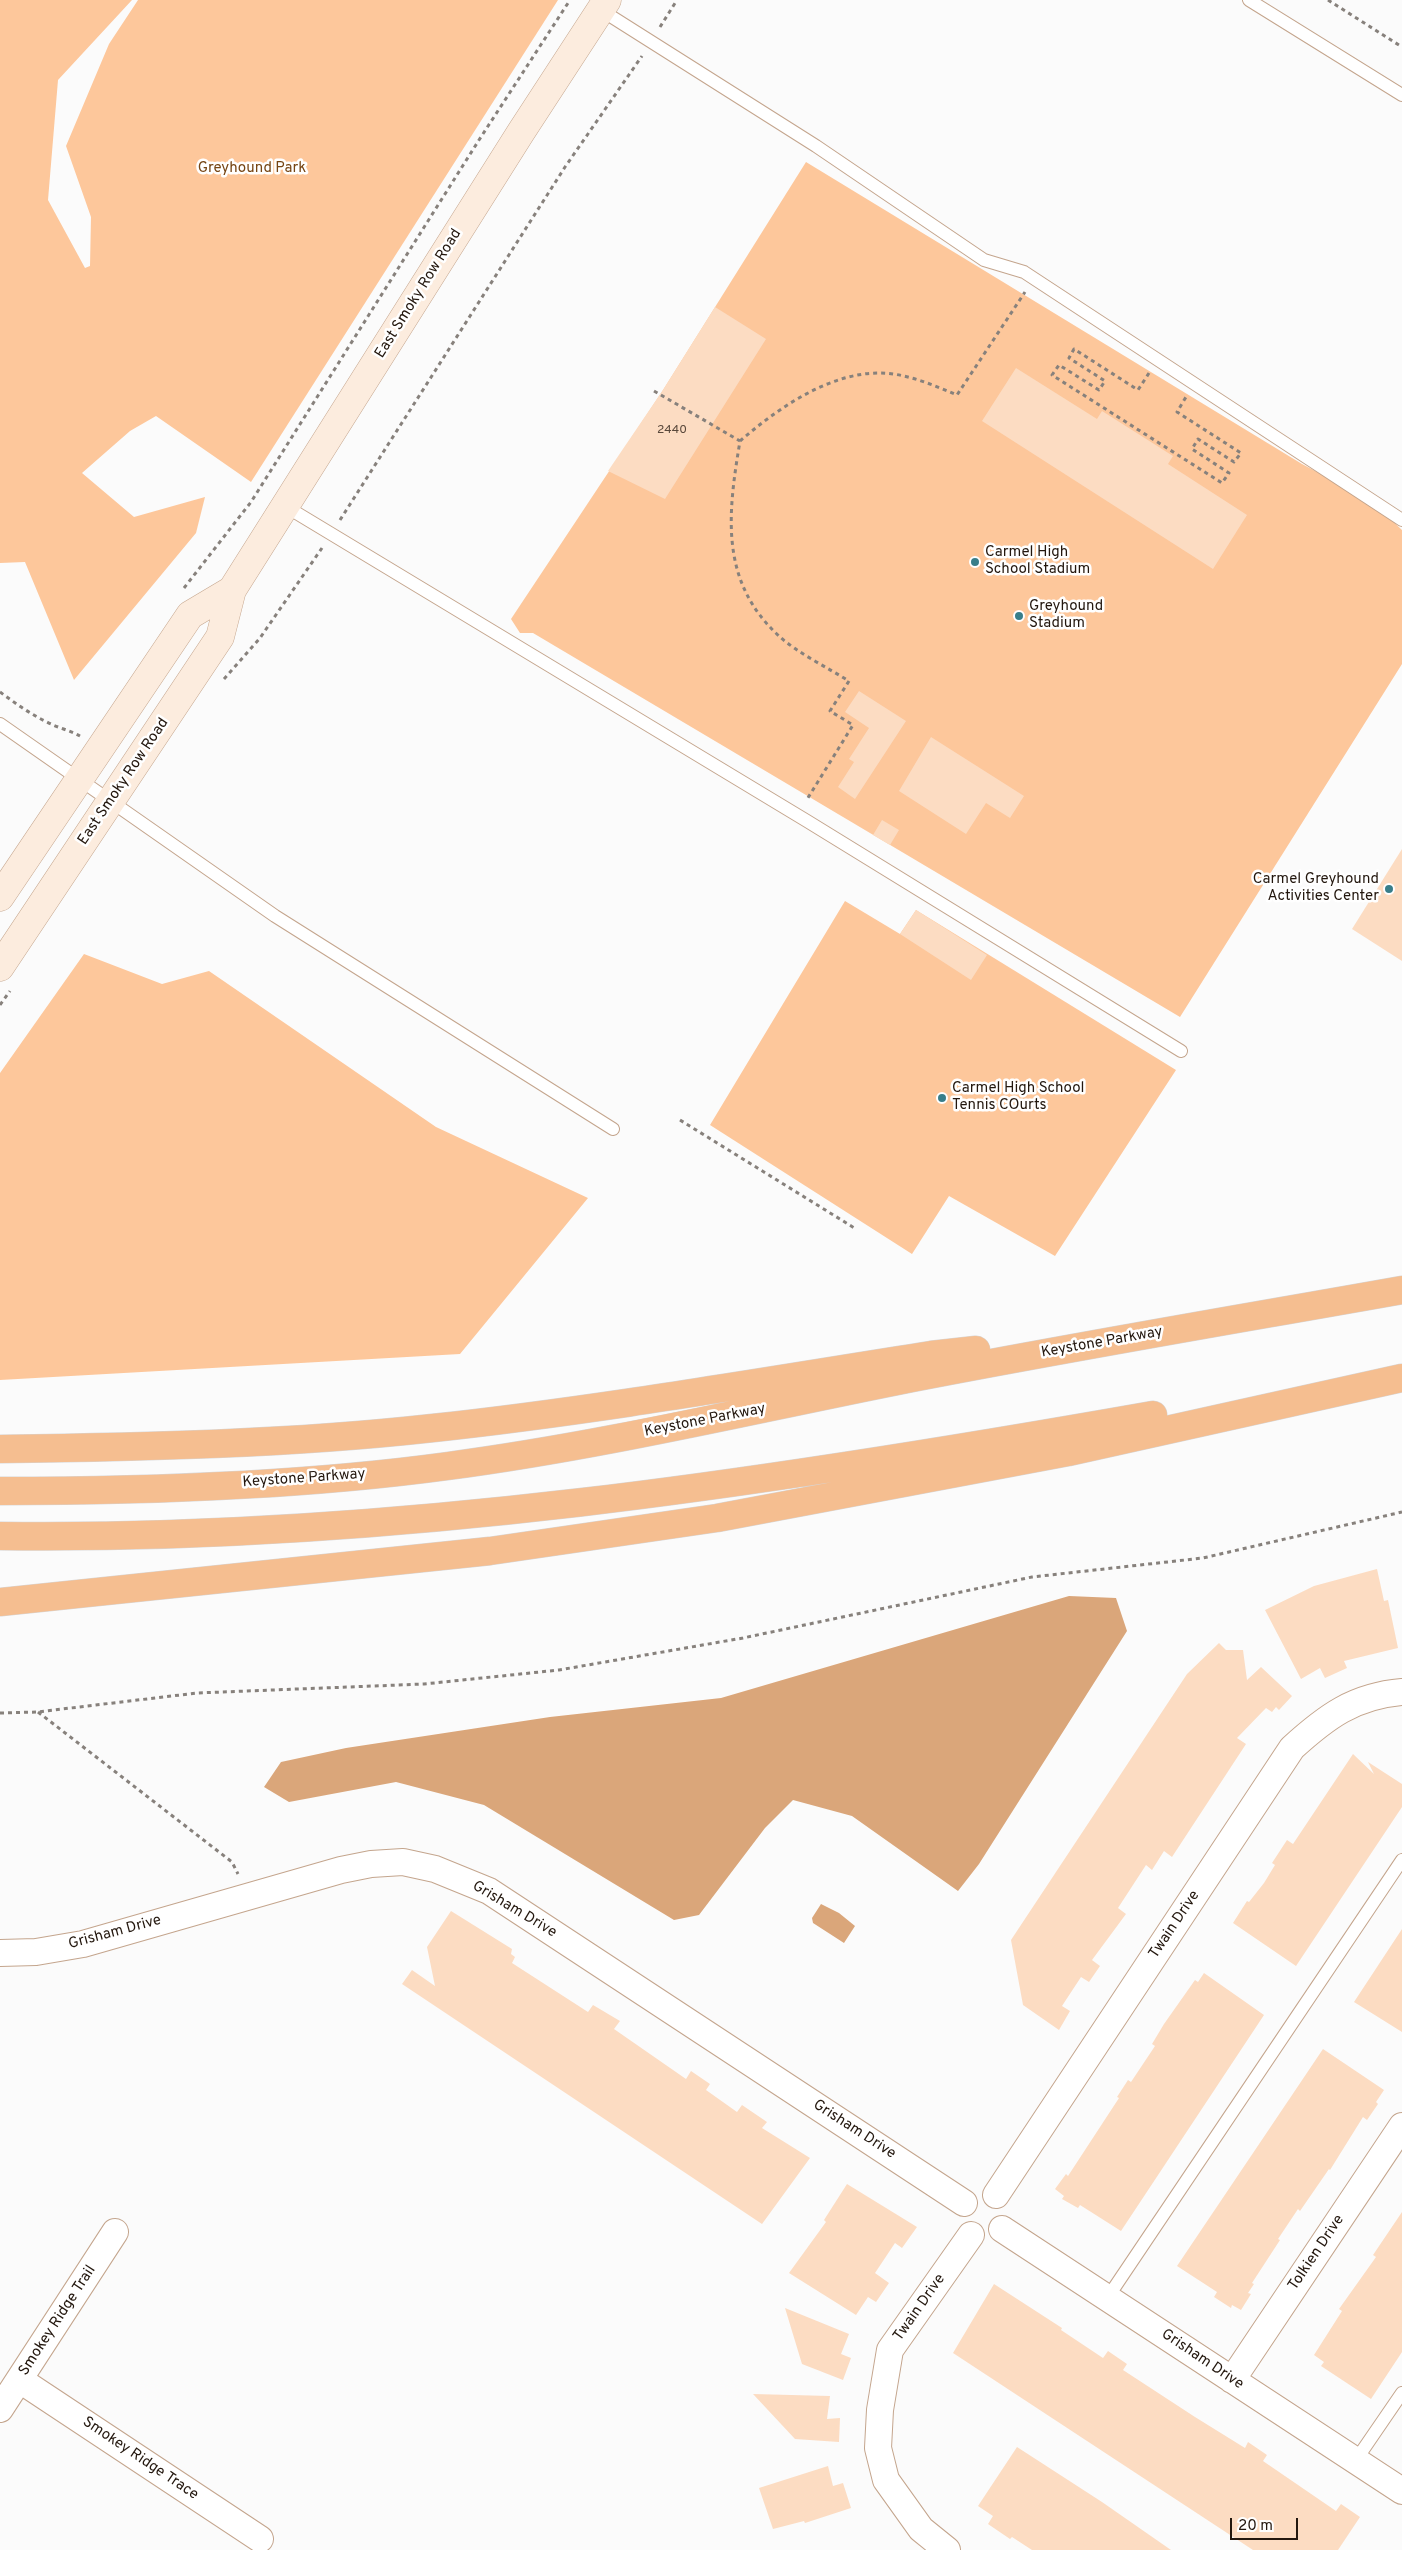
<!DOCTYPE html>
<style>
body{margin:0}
#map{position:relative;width:1402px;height:2550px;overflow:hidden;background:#fbfbfb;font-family:Overpass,sans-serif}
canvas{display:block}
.scale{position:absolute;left:1230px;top:2518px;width:68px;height:22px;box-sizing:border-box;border:2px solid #23170e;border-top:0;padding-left:6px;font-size:15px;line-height:18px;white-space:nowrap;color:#23170e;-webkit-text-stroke:4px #fff;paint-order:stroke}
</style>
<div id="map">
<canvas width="1402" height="2550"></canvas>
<div class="scale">20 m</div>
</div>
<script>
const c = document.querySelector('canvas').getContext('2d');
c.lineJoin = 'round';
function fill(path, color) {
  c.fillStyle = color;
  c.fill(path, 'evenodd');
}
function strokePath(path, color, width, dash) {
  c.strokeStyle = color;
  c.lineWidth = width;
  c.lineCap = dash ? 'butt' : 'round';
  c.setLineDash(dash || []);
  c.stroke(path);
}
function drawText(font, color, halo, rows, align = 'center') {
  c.font = font + ' Overpass,sans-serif';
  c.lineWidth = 5;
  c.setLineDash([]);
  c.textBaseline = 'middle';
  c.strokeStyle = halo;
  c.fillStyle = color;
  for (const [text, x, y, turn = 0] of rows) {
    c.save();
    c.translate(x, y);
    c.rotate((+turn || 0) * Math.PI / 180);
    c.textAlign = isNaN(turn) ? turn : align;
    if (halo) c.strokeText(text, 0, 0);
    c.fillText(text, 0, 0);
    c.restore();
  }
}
fill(new Path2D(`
 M 0,0 L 132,0 L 58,80 L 48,200 L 85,268 L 90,266 L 91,217 L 66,146 L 109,44 L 138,0 L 558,0 L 251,482 L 156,416 L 130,431 L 82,473 L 134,517 L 205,497 L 196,533 L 74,680 L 25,562 L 0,563 Z
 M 806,162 L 1302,464 L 1372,501 L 1402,530 L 1402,664 L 1180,1017 L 533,633 L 520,633 L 511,619 L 663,390 Z
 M 845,901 L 900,934 L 916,910 L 1176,1070 L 1055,1256 L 949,1196 L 912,1254 L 710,1125 Z
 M 84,954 L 162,984 L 209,971 L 436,1127 L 588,1198 L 460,1354 L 0,1380 L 0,1073 Z`), '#fdc79b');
fill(new Path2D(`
 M 1069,1596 L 1116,1598 L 1127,1631 L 979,1864 L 958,1891 L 852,1816 L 793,1800 L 765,1828 L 699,1915 L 674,1920 L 484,1805 L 396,1782 L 289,1802 L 264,1787 L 281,1762 L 346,1748 L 550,1717 L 721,1698 Z
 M 821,1904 L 839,1913 L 855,1926 L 844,1943 L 813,1923 L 812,1918 Z`), '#daa67a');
fill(new Path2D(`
 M 715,307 L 766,339 L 665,499 L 608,471 L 663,390 Z
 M 1016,368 L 1097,419 L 1102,411 L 1173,456 L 1168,464 L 1247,515 L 1213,569 L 982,421 Z
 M 859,691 L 906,721 L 855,799 L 838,787 L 854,762 L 849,759 L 869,728 L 845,712 Z
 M 931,737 L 1024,796 L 1010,818 L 986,803 L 966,834 L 899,791 Z
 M 882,820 L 899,830 L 890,845 L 873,835 Z
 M 1402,849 L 1402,961 L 1352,929 Z
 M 916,910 L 987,955 L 971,980 L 900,934 Z
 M 1377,1569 L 1384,1601 L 1388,1600 L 1398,1648 L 1344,1661 L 1347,1668 L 1325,1678 L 1320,1668 L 1301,1679 L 1265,1610 L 1314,1586 Z
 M 1219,1643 L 1226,1650 L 1243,1650 L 1247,1680 L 1261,1667 L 1292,1696 L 1279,1710 L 1276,1707 L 1272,1712 L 1266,1708 L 1237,1738 L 1246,1744 L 1172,1857 L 1164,1851 L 1152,1870 L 1146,1865 L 1118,1908 L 1126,1914 L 1092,1960 L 1100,1966 L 1089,1982 L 1081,1977 L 1062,2006 L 1070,2011 L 1059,2030 L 1023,2005 L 1011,1940 L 1187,1674 Z
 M 1353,1754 L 1374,1774 L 1368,1762 L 1402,1784 L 1402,1807 L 1296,1966 L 1233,1923 L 1247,1901 L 1249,1902 L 1264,1883 L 1275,1865 L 1272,1863 L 1287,1840 L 1293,1844 Z
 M 451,1911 L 512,1949 L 511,1954 L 515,1957 L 512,1963 L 588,2012 L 593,2005 L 620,2021 L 614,2029 L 686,2079 L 691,2071 L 710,2084 L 706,2090 L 737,2112 L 742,2105 L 767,2122 L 762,2128 L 810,2158 L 762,2224 L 402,1984 L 412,1970 L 435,1986 L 427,1947 Z
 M 1402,1929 L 1402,2032 L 1354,2002 Z
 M 1204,1973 L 1264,2015 L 1121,2231 L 1080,2205 L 1078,2208 L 1062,2199 L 1064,2196 L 1055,2189 L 1066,2174 L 1068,2176 L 1119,2098 L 1117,2097 L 1128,2080 L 1131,2082 L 1155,2046 L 1152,2044 L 1164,2024 L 1195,1980 L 1198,1982 Z
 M 1323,2049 L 1384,2090 L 1376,2102 L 1378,2104 L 1367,2120 L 1363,2117 L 1330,2170 L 1329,2169 L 1300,2211 L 1298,2209 L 1278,2239 L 1280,2240 L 1252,2283 L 1254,2284 L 1248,2293 L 1251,2294 L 1241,2310 L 1232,2305 L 1231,2308 L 1214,2297 L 1217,2292 L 1177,2266 Z
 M 847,2184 L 917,2227 L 902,2248 L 895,2243 L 875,2273 L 889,2283 L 876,2302 L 868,2297 L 856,2315 L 789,2273 L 826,2222 L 824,2220 Z
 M 1402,2212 L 1402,2352 L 1371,2399 L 1321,2366 L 1324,2362 L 1314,2355 L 1342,2311 L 1339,2309 L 1376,2257 L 1373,2255 Z
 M 994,2284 L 1062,2328 L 1061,2330 L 1103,2358 L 1108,2351 L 1127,2364 L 1123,2370 L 1195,2417 L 1245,2448 L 1248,2442 L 1267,2455 L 1263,2461 L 1336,2511 L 1341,2504 L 1360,2517 L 1338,2550 L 1253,2550 L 953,2353 Z
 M 785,2308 L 849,2334 L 841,2354 L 851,2358 L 843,2380 L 802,2364 Z
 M 753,2394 L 830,2396 L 827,2419 L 840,2418 L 839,2442 L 795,2439 Z
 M 1017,2447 L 1102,2502 L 1171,2550 L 1032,2550 L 1012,2537 L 1010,2539 L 988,2524 L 993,2516 L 978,2506 Z
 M 828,2466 L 833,2486 L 843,2483 L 851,2508 L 805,2523 L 804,2521 L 773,2529 L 759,2488 Z`), '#fcdcc2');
const lane = new Path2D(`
 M 1249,0 L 1402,95
 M 601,10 L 816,146 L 984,260 L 1024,272 L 1402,520
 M 285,506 L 807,821 L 1181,1051
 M 0,724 L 275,916 L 613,1129
 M 1108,2297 L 1402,1860
 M 1356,2460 L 1402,2393`);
const street = new Path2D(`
 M 0,1953 L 36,1952 L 83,1944 L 341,1870 L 371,1864 L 403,1862 L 435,1869 L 489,1891 L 964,2203
 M 996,2195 L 1292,1748 C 1326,1717 1354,1696 1402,1692
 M 1002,2229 L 1402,2491
 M 20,2380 L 260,2539
 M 1232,2380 L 1402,2126
 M 0,2409 L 115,2232
 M 947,2550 L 921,2529 L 886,2480 L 878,2448 L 880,2410 L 890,2350 L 971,2235`);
const secondary = new Path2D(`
 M 0,897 L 190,615 L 232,590
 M 0,967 L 220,637 L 232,590 L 521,132 L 607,0`);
const highway = new Path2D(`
 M 0,1449 C 144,1447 289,1444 433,1428 C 599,1410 765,1381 931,1355 L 976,1350
 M 0,1491 C 149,1491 301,1486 448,1466 C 599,1446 747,1411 897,1381 C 1065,1348 1233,1320 1402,1290
 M 0,1536 C 387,1541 773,1482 1153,1415
 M 0,1602 L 490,1551 L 717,1518 L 1068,1452 L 1402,1378`);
strokePath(lane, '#c4a58d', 14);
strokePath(street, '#c4a58d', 28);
strokePath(secondary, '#c4a58d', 29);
strokePath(highway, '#d7d5d4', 29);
strokePath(new Path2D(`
 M 1328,0 L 1402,47
 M 660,27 L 677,0
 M 1149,373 L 1138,390 L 1074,349 L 1069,358 L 1105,381 L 1099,390 L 1059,365 L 1052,375 L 1222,483 L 1229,473 L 1192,449 L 1198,439 L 1234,462 L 1241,453 L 1177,412 L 1186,397
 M 654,391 L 740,441 C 728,513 719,581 779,636 C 796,652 828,668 849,681 L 830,711 L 853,725 L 806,801
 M 740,441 C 777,409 828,373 879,373 C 906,373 933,385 957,395 L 1025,292
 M 340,520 L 565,167 L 642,56
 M 184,588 L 251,502 L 479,140 L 570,0
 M 224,679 L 260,638 L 322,548
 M 0,692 C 15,703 30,714 47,722 C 58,728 69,730 80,736
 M 0,1005 L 10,991
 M 680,1120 L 856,1229
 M 38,1712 L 232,1862 L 238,1874
 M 0,1713 L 37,1712 L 197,1693 L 424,1684 L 559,1670 L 743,1638 L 1032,1577 L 1203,1558 L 1402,1512`), '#87817c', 3, [4, 4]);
strokePath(lane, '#fff', 12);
strokePath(street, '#fff', 26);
strokePath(secondary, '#fcecde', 28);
strokePath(highway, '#f5be90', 28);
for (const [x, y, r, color] of [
 [975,562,5,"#387e8a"],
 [1019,616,5,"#387e8a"],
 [1389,889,5,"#387e8a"],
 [942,1098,5,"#387e8a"]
]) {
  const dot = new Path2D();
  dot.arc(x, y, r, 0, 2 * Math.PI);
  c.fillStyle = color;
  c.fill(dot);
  strokePath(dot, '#fff', 2);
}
drawText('12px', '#59483b', null, [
 ["2440",672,431]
]);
drawText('15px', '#764513', '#fff', [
 ["Greyhound Park",252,169]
]);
drawText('15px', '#23170e', '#fff', [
 ["East Smoky Row Road",419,294,-58],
 ["East Smoky Row Road",124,782,-56],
 ["Keystone Parkway",1102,1343,-10],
 ["Keystone Parkway",705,1421,-11],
 ["Keystone Parkway",304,1479,-4],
 ["Grisham Drive",514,1910,31],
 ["Twain Drive",1175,1925,-56],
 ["Grisham Drive",115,1933,-15],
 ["Grisham Drive",854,2130,33],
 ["Tolkien Drive",1317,2253,-56],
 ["Twain Drive",920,2308,-55],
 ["Smokey Ridge Trail",58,2321,-57],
 ["Grisham Drive",1202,2360,34],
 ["Smokey Ridge Trace",140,2459,34]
]);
drawText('15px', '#23170e', '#fff', [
 ["Carmel High",985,553],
 ["School Stadium",985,570],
 ["Greyhound",1029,607],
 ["Stadium",1029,624],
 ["Carmel Greyhound",1379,880,"right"],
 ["Activities Center",1379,897,"right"],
 ["Carmel High School",952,1089],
 ["Tennis COurts",952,1106]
], 'left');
</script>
